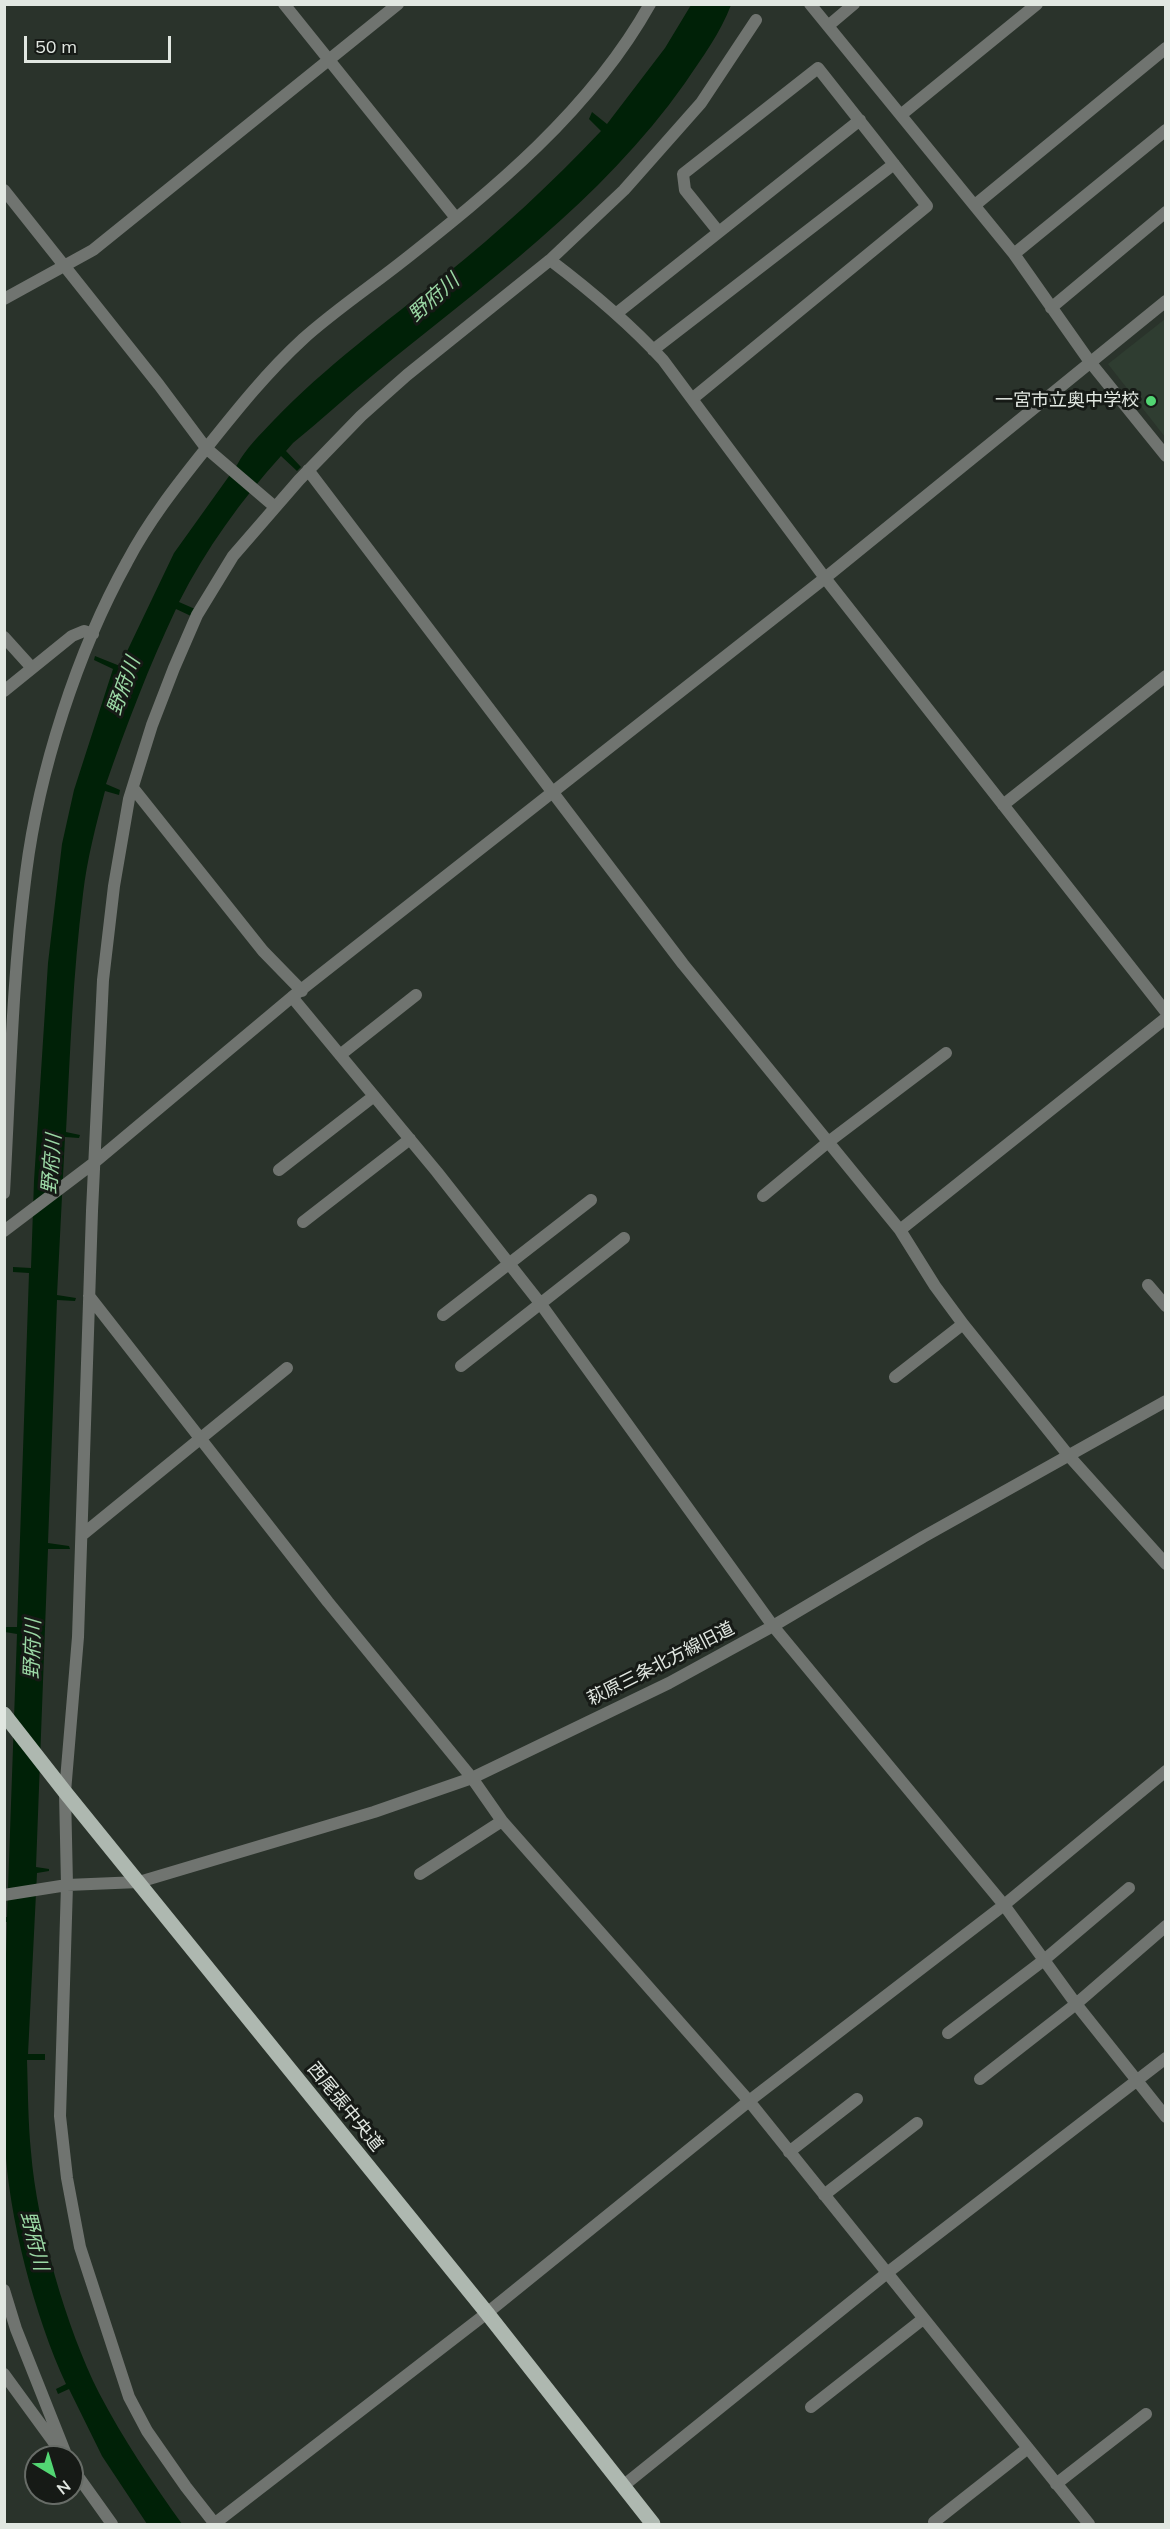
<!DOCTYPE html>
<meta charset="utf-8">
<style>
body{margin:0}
#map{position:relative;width:1170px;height:2529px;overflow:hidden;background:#2a332b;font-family:Mulish,sans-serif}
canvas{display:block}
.frame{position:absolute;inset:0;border:6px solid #e1e7e1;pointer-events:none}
.north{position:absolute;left:24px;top:2445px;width:60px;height:60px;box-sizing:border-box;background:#161a16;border:2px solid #676c67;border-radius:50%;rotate:142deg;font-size:16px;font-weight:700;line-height:24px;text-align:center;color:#e1e7e1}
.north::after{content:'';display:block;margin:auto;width:21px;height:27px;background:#52d673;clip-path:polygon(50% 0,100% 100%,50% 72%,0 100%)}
.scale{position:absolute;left:24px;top:36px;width:147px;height:27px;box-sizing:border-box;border:3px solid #e1e7e1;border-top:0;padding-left:8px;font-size:18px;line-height:21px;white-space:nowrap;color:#e1e7e1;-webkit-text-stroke:4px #161a16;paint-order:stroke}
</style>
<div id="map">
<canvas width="1170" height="2529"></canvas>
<div class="frame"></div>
<div class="north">N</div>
<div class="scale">50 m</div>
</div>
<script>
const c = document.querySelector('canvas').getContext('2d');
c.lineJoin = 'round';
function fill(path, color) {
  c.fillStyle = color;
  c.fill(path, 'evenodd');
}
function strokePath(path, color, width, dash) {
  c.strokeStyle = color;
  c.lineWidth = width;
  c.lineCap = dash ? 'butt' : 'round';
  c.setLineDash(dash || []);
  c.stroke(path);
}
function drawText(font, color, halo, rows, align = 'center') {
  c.font = font + ' Mulish,"Noto Sans JP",sans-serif';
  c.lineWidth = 6;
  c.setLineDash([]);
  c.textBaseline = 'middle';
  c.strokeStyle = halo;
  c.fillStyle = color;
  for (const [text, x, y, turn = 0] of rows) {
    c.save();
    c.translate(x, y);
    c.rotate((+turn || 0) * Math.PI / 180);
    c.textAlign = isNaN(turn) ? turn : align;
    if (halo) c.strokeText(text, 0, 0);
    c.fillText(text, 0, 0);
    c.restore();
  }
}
fill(new Path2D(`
 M 1165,319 L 1165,437 L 1108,364 Z`), '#2f3d31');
fill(new Path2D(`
 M 691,5 L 731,5 C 721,32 702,58 685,83 C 601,202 484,284 373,375 C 346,397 320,421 293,443 L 286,451 L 301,467 L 297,471 L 281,456 C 241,500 206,549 179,602 L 195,609 L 191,616 L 176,609 C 149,666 127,724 106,784 L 120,790 L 119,795 L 105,791 C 96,825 87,859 83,894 C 73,973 70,1053 66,1132 L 80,1135 L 79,1138 L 65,1137 L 57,1295 L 76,1298 L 75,1301 L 57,1300 L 48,1543 L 69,1546 L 70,1549 L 48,1549 L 36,1867 L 49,1869 L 49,1871 L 37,1873 L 28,2054 L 45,2054 L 45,2060 L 27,2060 C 28,2091 28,2121 31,2152 C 37,2226 66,2327 99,2393 C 123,2439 152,2482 182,2524 L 147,2524 L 102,2456 L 69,2389 L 58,2394 L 56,2389 L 66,2384 C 35,2317 8,2216 5,2142 C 1,2069 5,1995 7,1922 L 5,1922 L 5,1917 L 7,1917 L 17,1634 L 5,1632 L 4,1627 L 17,1627 L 29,1273 L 13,1272 L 13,1267 L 31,1268 L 34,1181 L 48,963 L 62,844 L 74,790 L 113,669 L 94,660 L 95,656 L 120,666 L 174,553 L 237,465 C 246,448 260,435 274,420 C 325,367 386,322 444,276 C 500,231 552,183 601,131 L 589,119 L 592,112 L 607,124 L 665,48 Z`), '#002107');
strokePath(new Path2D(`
 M 284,4 L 456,218
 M 810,4 L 1014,254 L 1090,362 L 1166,456
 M 828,26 L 854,4
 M 902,114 L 1037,4
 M 4,190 L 159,385 L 206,448 L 275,507
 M 975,205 L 1166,48
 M 1014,254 L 1166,130
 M 550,260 C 591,291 628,322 663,360 L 825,578 L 1166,1012
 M 4,299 L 93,250 L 398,4
 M 1051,308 L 1166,212
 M 617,313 L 860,120
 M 653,350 L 894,164
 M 692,399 L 927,206 L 818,68 L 683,174 L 685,190 L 718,231
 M 308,470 L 683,964 L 900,1230 L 935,1286 L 963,1324 L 1069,1456 L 1166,1564
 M 4,637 L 32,668
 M 4,691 L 72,636 L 84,631 L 93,634
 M 133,788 L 263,951 L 302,991
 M 1003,805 L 1166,676
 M 292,997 L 437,1172 L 540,1303 L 773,1626 L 1004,1905 L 1076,2004 L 1166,2117
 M 340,1055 L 416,995
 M 279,1170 L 374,1096
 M 4,1193 C 10,1086 12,979 26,873 C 39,771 77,652 127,562 C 148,522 176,486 204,451 C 236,411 266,373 303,339 C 333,312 367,289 399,264 C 494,189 590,111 650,4
 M 763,1196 L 827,1143 L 946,1053
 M 303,1222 L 410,1139
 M 900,1230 L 1166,1018
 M 4,1231 L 95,1162 L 292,997 L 825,578 L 1166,301
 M 1148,1285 L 1166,1306
 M 89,1296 L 328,1602 L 472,1778 L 502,1821 L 749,2101 L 1089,2524
 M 443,1315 L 591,1200
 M 461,1366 L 624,1238
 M 895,1377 L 963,1324
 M 82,1535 L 287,1368
 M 420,1874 L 502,1821
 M 4,1895 L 67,1885 L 139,1882 L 374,1812 L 472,1778 L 669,1683 L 773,1626 L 923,1537 L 1166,1401
 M 948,2033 L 1044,1960 L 1129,1888
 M 980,2079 L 1076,2004 L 1166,1926
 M 789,2152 L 857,2099
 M 824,2195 L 917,2123
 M 4,2290 L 16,2329 L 67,2457
 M 4,2374 L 55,2444
 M 811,2407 L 923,2319
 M 72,2468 L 112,2524
 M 1056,2484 L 1146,2414
 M 623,2486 L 887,2273 L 1166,2058
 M 934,2522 L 1028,2448
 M 214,2524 L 487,2313 L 749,2101 L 1004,1905 L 1166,1771
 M 215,2524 L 186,2487 L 147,2431 L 129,2397 L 80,2247 L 67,2178 L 60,2116 L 67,1885 L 65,1792 L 78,1637 L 92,1211 L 103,980 L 114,886 L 129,799 L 152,725 L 174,668 L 197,615 L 233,556 L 299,480 L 361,416 L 407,375 L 550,260 L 624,190 L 701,103 L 756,20`), '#707470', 12);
strokePath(new Path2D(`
 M 4,1714 L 65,1792 L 487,2313 L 653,2524`), '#aeb8b0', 15);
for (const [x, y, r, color] of [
 [1151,401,6,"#52d673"]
]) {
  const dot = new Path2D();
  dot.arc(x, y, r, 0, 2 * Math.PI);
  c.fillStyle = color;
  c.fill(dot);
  strokePath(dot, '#161a16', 2);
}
drawText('18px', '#e1e7e1', '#161a16', [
 ["一宮市立奥中学校",1139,401]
], 'right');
drawText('18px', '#e1e7e1', '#161a16', [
 ["萩原三条北方線旧道",661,1664,-27],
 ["西尾張中央道",345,2107,51]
]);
drawText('italic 20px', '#9bd8a5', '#161a16', [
 ["野府川",434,298,-42],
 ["野府川",124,686,-70],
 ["野府川",52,1164,-85],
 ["野府川",33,1649,-88],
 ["野府川",34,2241,76]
]);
</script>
